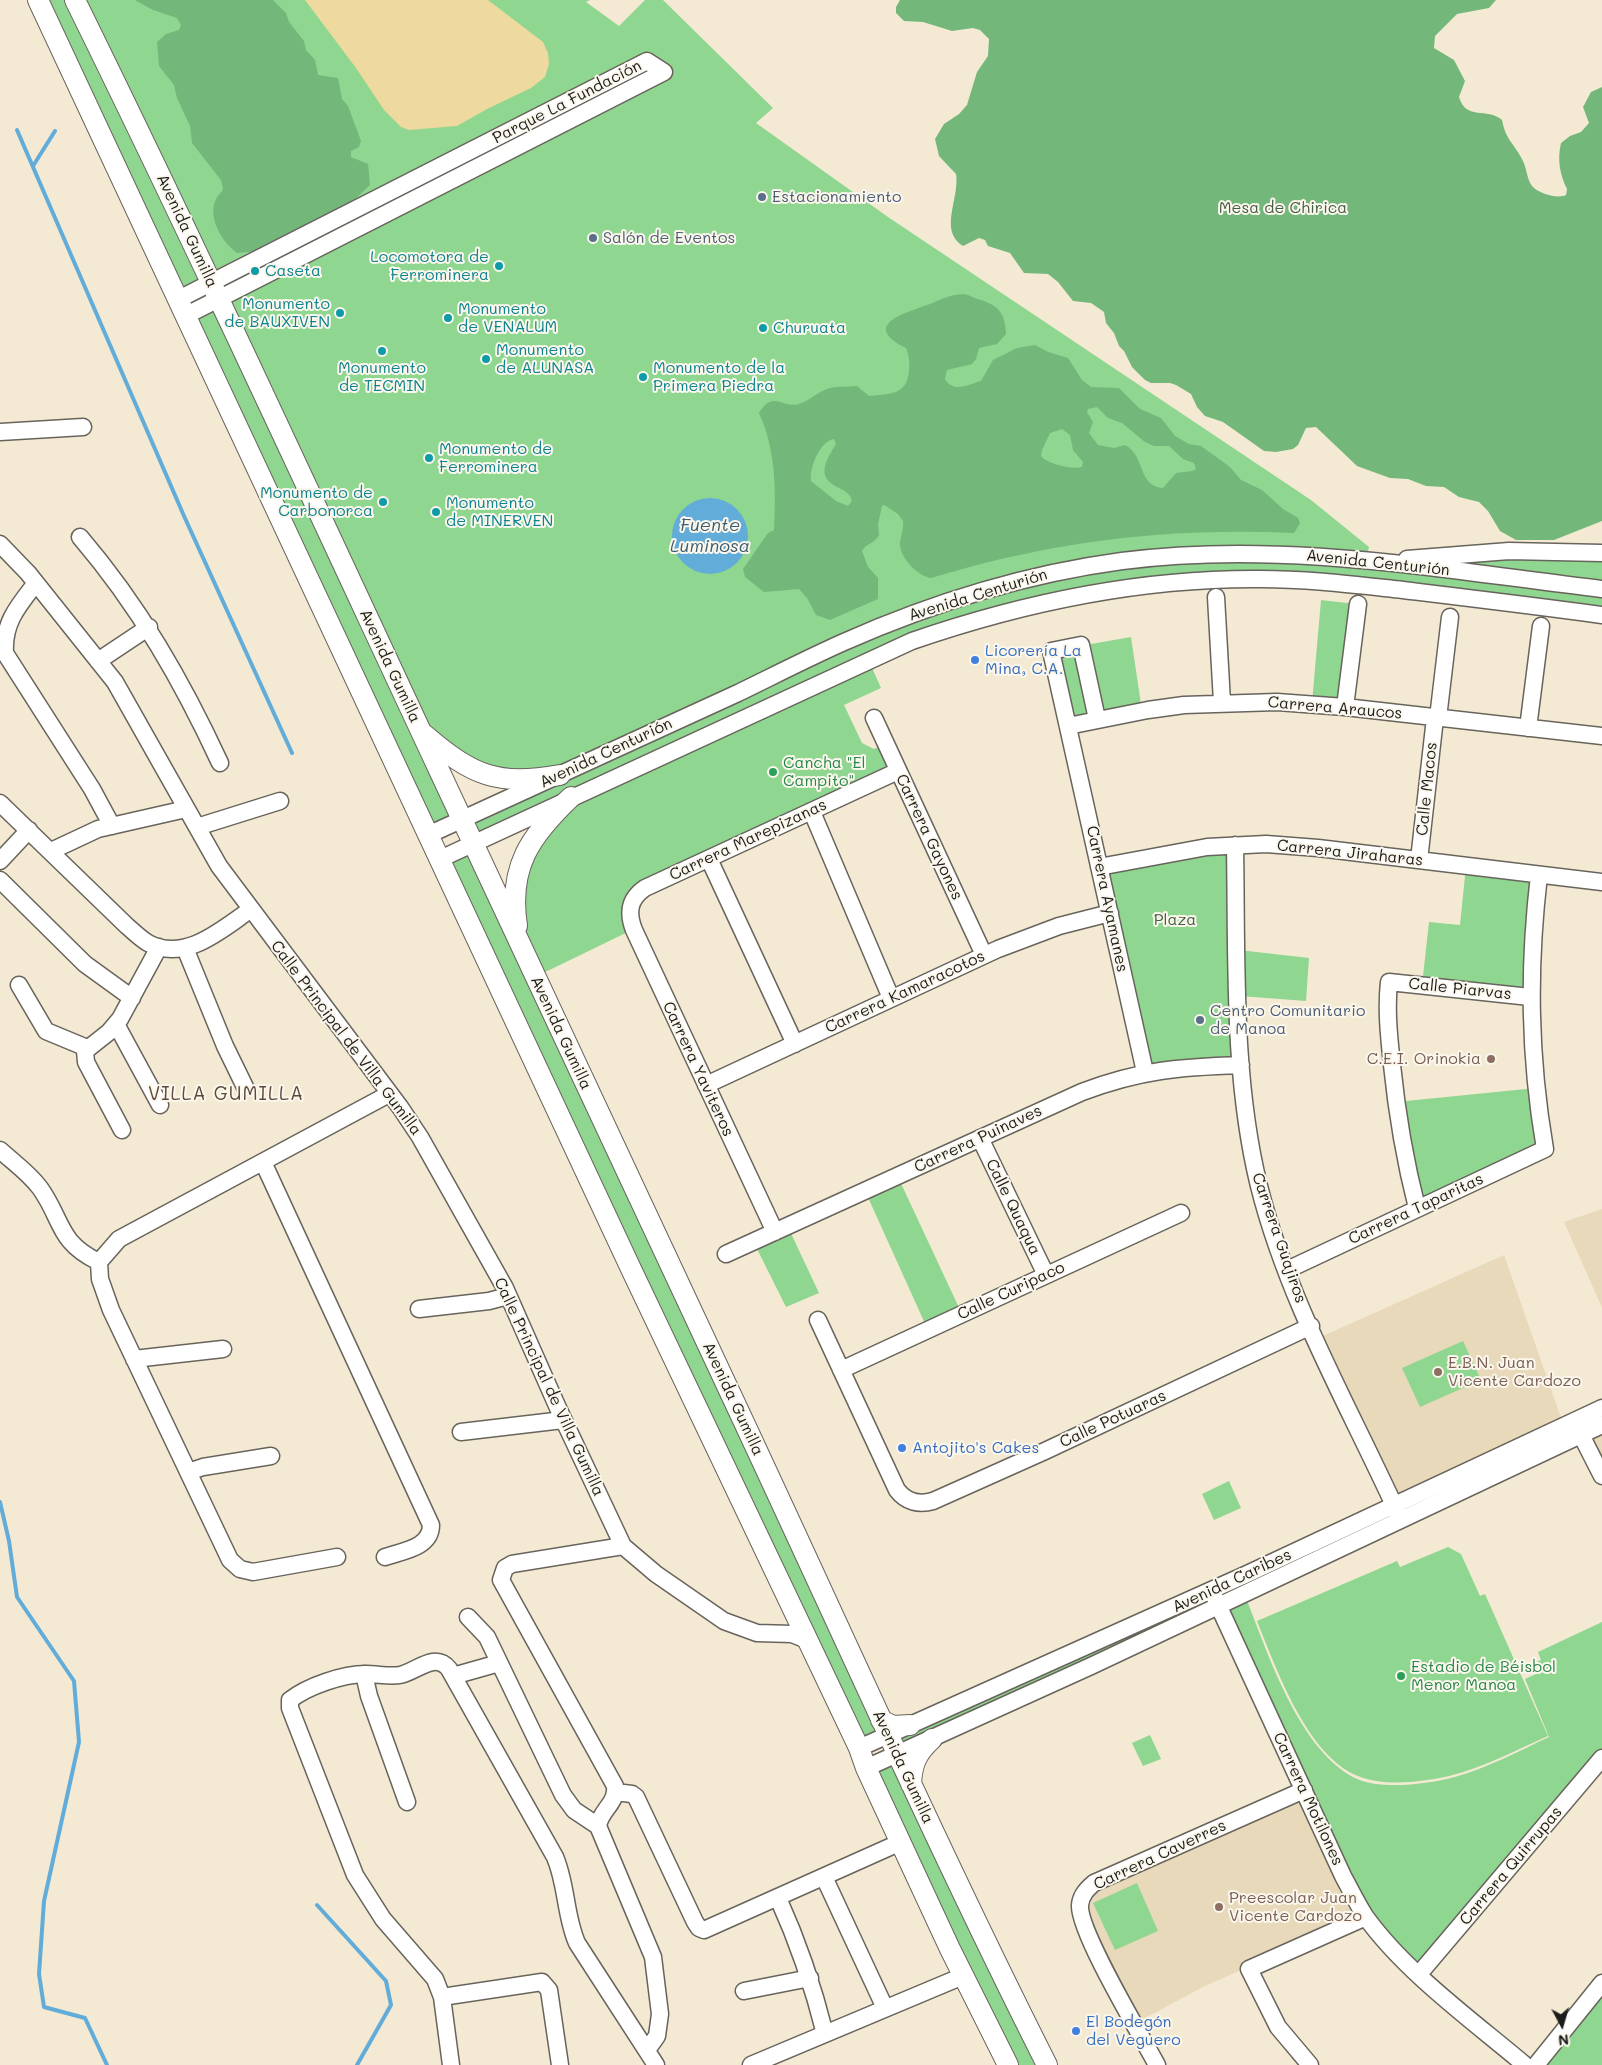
<!DOCTYPE html>
<meta charset="utf-8">
<style>
body{margin:0}
#map{position:relative;width:1602px;height:2065px;overflow:hidden;background:#f4ead3;font-family:Mali,sans-serif}
canvas{display:block}
.north{position:absolute;left:1537px;top:2000px;width:50px;height:50px;-webkit-text-stroke:4px #fbf7ec;paint-order:stroke;rotate:174deg;font-size:14px;font-weight:700;line-height:20px;text-align:center;color:#1c1c1c}
.north::after{content:'';display:block;margin:auto;width:18px;height:22px;background:#1c1c1c;clip-path:polygon(50% 0,100% 100%,50% 72%,0 100%)}
</style>
<div id="map">
<canvas width="1602" height="2065"></canvas>
<div class="north">N</div>
</div>
<script>
const c = document.querySelector('canvas').getContext('2d');
c.lineJoin = 'round';
function fill(path, color) {
  c.fillStyle = color;
  c.fill(path, 'evenodd');
}
function strokePath(path, color, width, dash) {
  c.strokeStyle = color;
  c.lineWidth = width;
  c.lineCap = dash ? 'butt' : 'round';
  c.setLineDash(dash || []);
  c.stroke(path);
}
function drawText(font, color, halo, rows, align = 'center') {
  c.font = font + ' Mali,sans-serif';
  c.lineWidth = 4;
  c.setLineDash([]);
  c.textBaseline = 'middle';
  c.strokeStyle = halo;
  c.fillStyle = color;
  for (const [text, x, y, turn = 0] of rows) {
    c.save();
    c.translate(x, y);
    c.rotate((+turn || 0) * Math.PI / 180);
    c.textAlign = isNaN(turn) ? turn : align;
    if (halo) c.strokeText(text, 0, 0);
    c.fillText(text, 0, 0);
    c.restore();
  }
}
fill(new Path2D(`
 M 1602,1209 L 1602,1308 L 1564,1222 Z
 M 1504,1255 L 1564,1426 L 1394,1506 L 1316,1339 Z
 M 1602,1425 L 1602,1476 L 1581,1435 Z
 M 1303,1793 L 1363,1916 L 1203,1987 L 1136,2023 L 1085,1923 L 1087,1891 Z`), '#e8d9ba');
fill(new Path2D(`
 M 40,0 L 76,0 L 209,282 L 177,298 Z
 M 78,0 L 590,0 L 586,2 L 619,26 L 645,0 L 663,0 L 773,108 L 756,123 L 888,217 L 1311,500 L 1369,547 L 1366,560 L 1602,553 L 1602,615 L 1485,600 L 1193,581 L 950,628 L 473,843 L 462,820 L 557,776 L 505,779 L 420,730 Z
 M 218,301 L 460,819 L 429,833 L 187,317 Z
 M 1321,600 L 1356,604 L 1344,706 L 1312,703 Z
 M 1131,637 L 1142,711 L 1068,726 L 1051,651 Z
 M 869,661 L 881,688 L 844,705 L 862,743 L 874,749 L 885,744 L 897,770 L 644,887 L 632,930 L 537,976 L 517,921 L 516,893 L 555,814 Z
 M 472,845 L 886,1734 L 860,1746 L 442,860 Z
 M 1235,845 L 1241,1065 L 1145,1072 L 1099,867 Z
 M 1466,866 L 1539,875 L 1530,990 L 1422,985 L 1429,922 L 1460,925 Z
 M 1239,950 L 1309,958 L 1306,1001 L 1240,996 Z
 M 1536,1088 L 1545,1149 L 1417,1208 L 1396,1102 Z
 M 898,1177 L 961,1312 L 927,1328 L 866,1193 Z
 M 788,1227 L 819,1293 L 786,1307 L 754,1243 Z
 M 1463,1341 L 1481,1380 L 1420,1407 L 1402,1368 Z
 M 1602,1408 L 1602,1425 L 1244,1593 C 1267,1650 1298,1751 1357,1779 C 1381,1790 1430,1784 1455,1777 C 1487,1768 1519,1751 1549,1737 L 1525,1679 L 1540,1672 L 1536,1662 L 1541,1660 L 1538,1652 L 1602,1622 L 1602,1758 L 1419,1974 L 1376,1929 L 1218,1606 L 897,1755 L 888,1735 Z
 M 1229,1481 L 1241,1508 L 1214,1520 L 1202,1494 Z
 M 1448,1547 L 1461,1554 L 1480,1596 L 1485,1594 L 1548,1736 C 1516,1750 1483,1768 1449,1776 C 1422,1782 1385,1787 1358,1776 C 1307,1756 1276,1668 1257,1621 L 1397,1561 L 1400,1567 Z
 M 1150,1735 L 1161,1759 L 1143,1766 L 1132,1743 Z
 M 897,1757 L 1047,2065 L 1013,2065 L 870,1769 Z
 M 1137,1883 L 1158,1931 L 1115,1950 L 1093,1903 Z
 M 1602,1985 L 1602,2065 L 1536,2065 Z`), '#8fd690');
fill(new Path2D(`
 M 135,0 L 273,0 L 286,13 L 289,22 L 304,41 L 306,50 L 315,60 L 318,75 L 338,78 L 342,99 L 348,106 L 361,141 L 359,147 L 351,151 L 351,157 L 368,164 L 370,185 L 353,201 L 258,251 L 237,253 C 222,242 207,218 216,199 C 218,195 221,193 223,189 L 221,180 L 192,143 L 190,126 L 177,98 L 174,85 L 159,66 L 157,42 L 166,34 L 179,30 L 181,25 L 177,18 L 153,10 Z
 M 900,0 L 1496,0 L 1489,8 L 1457,14 L 1435,36 L 1434,48 L 1454,60 L 1465,81 L 1459,97 C 1466,121 1487,107 1502,120 C 1506,141 1515,144 1523,161 C 1527,169 1527,181 1533,187 C 1540,194 1558,199 1566,195 L 1567,189 C 1560,175 1557,160 1561,143 L 1570,136 L 1581,132 L 1589,123 L 1583,107 L 1591,92 L 1602,87 L 1602,521 L 1554,540 L 1516,540 L 1500,531 L 1488,511 L 1479,502 L 1459,497 L 1444,487 L 1426,486 L 1408,479 L 1390,478 L 1357,466 L 1316,427 L 1306,428 L 1298,445 L 1293,449 L 1276,452 L 1264,451 L 1223,422 L 1205,416 L 1197,407 L 1191,394 L 1176,385 L 1170,383 L 1151,383 L 1145,380 L 1132,367 L 1124,351 L 1119,346 L 1114,333 L 1106,323 L 1104,312 L 1091,303 L 1073,301 L 1058,282 L 1048,274 L 1024,273 L 1010,253 L 988,246 L 985,240 L 979,238 L 963,246 C 938,231 960,198 956,174 L 939,156 L 935,139 L 944,124 L 959,114 L 967,105 L 977,72 L 988,56 L 989,39 L 980,30 L 973,28 L 952,31 L 923,22 L 904,21 L 896,13 L 896,7 Z
 M 963,294 C 969,294 972,298 978,299 C 999,306 1005,312 1006,334 L 997,344 L 979,348 L 976,359 L 972,364 L 947,370 L 945,379 C 954,394 969,384 981,381 L 993,360 L 1017,348 L 1035,345 L 1048,352 L 1068,358 L 1082,380 L 1091,387 L 1119,388 L 1140,409 L 1161,418 L 1175,436 L 1189,444 L 1201,446 L 1230,467 L 1241,480 L 1262,490 L 1283,509 L 1298,518 L 1300,523 L 1294,533 C 1168,527 1052,541 931,578 C 918,576 901,559 900,545 C 900,537 904,530 903,521 L 898,514 L 884,505 L 882,506 L 878,524 L 879,535 C 874,544 865,544 862,551 L 868,567 L 878,578 L 878,599 L 830,620 L 816,615 L 807,598 L 799,589 L 764,592 L 745,577 L 743,569 L 768,533 L 774,530 C 776,490 776,450 759,413 C 773,389 783,409 799,404 C 809,401 819,391 830,388 C 838,386 849,387 857,386 L 869,396 C 888,394 907,396 909,371 C 910,363 909,356 906,348 C 858,324 909,312 930,304 C 941,299 950,295 963,294 ZM 1097,407 L 1108,418 L 1122,423 L 1145,442 L 1154,446 L 1169,446 L 1183,459 L 1194,463 L 1196,469 L 1192,471 L 1176,473 L 1163,488 C 1137,486 1146,456 1125,445 L 1114,448 L 1098,445 L 1089,433 L 1093,422 L 1087,412 L 1088,409 ZM 1062,429 L 1070,435 L 1073,450 L 1083,462 L 1082,467 C 1073,470 1047,464 1041,456 L 1042,450 L 1050,433 ZM 834,439 L 836,444 C 827,459 815,476 837,487 C 843,490 846,491 850,496 L 852,501 L 848,506 L 836,501 L 811,481 C 809,468 820,441 834,439 Z`), '#73b77a');
fill(new Path2D(`
 M 305,0 L 488,0 L 543,42 L 548,53 L 549,64 L 545,77 L 531,88 L 487,109 L 457,126 L 409,130 L 401,127 L 384,110 L 356,68 Z`), '#eeda9e');
fill(new Path2D(`
 M672 536a38 38 0 1 1 76 0a38 38 0 1 1-76 0Z`), '#62acda');
strokePath(new Path2D(`
 M 17,130 L 184,516 L 292,753
 M 33,166 L 55,131
 M 0,1502 L 9,1541 L 17,1597 L 74,1681 L 79,1742 L 44,1901 L 39,1974 L 44,2007 L 85,2018 L 107,2065
 M 317,1905 L 386,1981 L 391,2005 L 357,2065`), '#62acda', 4);
const minor = new Path2D(`
 M 177,300 L 647,61 L 664,72 L 185,316
 M 0,432 L 83,427
 M 80,537 C 139,606 182,681 220,763
 M 0,544 L 28,573 L 115,682 L 219,866 L 400,1107 L 420,1137 L 505,1288 L 558,1408 L 623,1546 L 656,1574 L 724,1621 L 757,1633 L 792,1634 L 807,1640
 M 1407,559 L 1509,551 L 1602,553
 M 36,583 C 18,606 3,623 5,653 L 92,789 L 112,826
 M 1216,597 L 1222,702
 M 98,661 L 149,627
 M 1345,707 L 1358,604
 M 874,718 L 984,955
 M 1438,718 L 1450,617
 M 1097,719 L 1081,645 L 1051,651 L 1145,1072
 M 1068,726 L 1148,710 L 1184,705 L 1277,702 L 1345,707 L 1602,736
 M 1528,728 L 1541,626
 M 0,803 L 127,926 C 134,932 141,939 148,943 C 185,963 222,929 250,910
 M 812,812 L 891,998
 M 197,827 L 280,801
 M 428,835 C 532,788 635,740 738,693 C 773,676 808,658 844,642 C 932,603 1025,574 1122,561 C 1282,540 1443,570 1602,589
 M 1235,845 C 1237,958 1232,1076 1259,1186 C 1288,1302 1350,1408 1399,1516
 M 51,851 L 98,829 L 186,809
 M 440,859 L 912,641 C 1025,602 1140,578 1260,579 C 1308,579 1356,585 1403,590 C 1469,598 1536,606 1602,615
 M 709,859 L 795,1044
 M 1419,860 L 1435,718
 M 0,861 L 29,830
 M 1099,867 L 1207,847 L 1266,844 L 1318,848 L 1602,882
 M 0,880 L 85,964 L 132,998
 M 185,948 L 225,1046 L 245,1087
 M 19,985 L 46,1031 L 87,1048
 M 116,1024 L 160,1105
 M 706,1085 L 998,949 L 1059,926 L 1110,913
 M 122,1130 L 86,1062 L 85,1051 L 109,1032 L 120,1019 L 159,947
 M 980,1138 L 1046,1275
 M 0,1150 C 13,1162 29,1173 40,1188 C 63,1220 57,1242 99,1262
 M 263,1162 L 431,1525 C 431,1548 402,1551 385,1557
 M 1417,1208 C 1405,1161 1397,1114 1392,1065 C 1389,1037 1386,1010 1389,982 L 1530,997
 M 775,1232 L 634,930 C 627,912 629,899 645,888 L 898,771
 M 726,1254 L 1082,1092 C 1140,1070 1180,1067 1241,1065
 M 1287,1270 L 1545,1149 C 1529,1056 1528,969 1539,875
 M 419,1309 L 489,1301 L 508,1296
 M 818,1320 L 897,1490 C 906,1502 919,1505 933,1501 L 1045,1451 L 1311,1326
 M 134,1359 L 223,1349
 M 841,1370 L 1181,1213
 M 1577,1427 L 1602,1476
 M 461,1432 L 563,1420
 M 188,1472 L 203,1467 L 271,1456
 M 623,1546 L 512,1564 L 505,1568 L 501,1580 L 615,1786 C 617,1804 601,1809 598,1826 L 653,1957 L 660,2014 L 657,2036 L 647,2050
 M 337,1557 L 253,1572 L 240,1569 L 230,1560 L 111,1310 L 100,1279 L 99,1262 L 119,1239 L 389,1094
 M 1214,1596 L 1343,1876 C 1350,1889 1357,1903 1365,1916 C 1405,1972 1473,2021 1525,2065
 M 468,1617 L 487,1637 L 563,1795 L 574,1810 L 598,1826
 M 364,1674 L 369,1696 L 407,1802
 M 453,1676 L 499,1663
 M 859,1748 L 1245,1575 L 1602,1408
 M 866,1768 L 1091,1666 L 1602,1425
 M 615,1792 L 632,1794 L 636,1797 L 695,1922 L 699,1928 L 704,1930 L 901,1842
 M 824,1877 L 885,2008
 M 778,1898 C 798,1942 813,1986 825,2034
 M 1419,1974 L 1602,1758
 M 744,1991 L 810,1978
 M 442,1997 L 542,1982 L 549,1990 L 560,2065
 M 451,2065 L 442,1997 L 435,1979 L 383,1919 L 355,1875 L 290,1708 L 290,1700 C 308,1686 343,1674 366,1674 C 378,1674 389,1677 400,1675 C 416,1672 435,1651 449,1669 L 555,1857 C 567,1885 565,1916 577,1943 L 656,2065
 M 751,2065 L 963,1976
 M 1157,2065 C 1142,2037 1078,1931 1080,1905 C 1081,1895 1087,1889 1094,1883 L 1304,1790
 M 1310,2065 L 1278,2027 L 1249,1969 L 1366,1917
 M 1536,2065 L 1602,1983`);
const major = new Path2D(`
 M 38,0 L 632,1271 L 859,1748 L 866,1768 L 950,1949 L 1008,2065
 M 75,0 C 200,254 318,511 438,768 C 536,979 636,1190 734,1401 C 838,1623 937,1847 1047,2065
 M 425,735 C 473,776 497,786 560,775
 M 517,926 C 508,867 530,836 571,797
 M 881,1720 L 893,1726 L 910,1725
 M 911,1784 C 912,1763 917,1753 932,1739`);
strokePath(minor, '#68645c', 19);
strokePath(major, '#68645c', 22);
strokePath(minor, '#fff', 16);
strokePath(major, '#fff', 20);
for (const [x, y, r, color] of [
 [762,197,5,"#5c6f8a"],
 [593,238,5,"#5c6f8a"],
 [499,266,5,"#0f9aa8"],
 [255,271,5,"#0f9aa8"],
 [340,313,5,"#0f9aa8"],
 [448,318,5,"#0f9aa8"],
 [763,328,5,"#0f9aa8"],
 [382,351,5,"#0f9aa8"],
 [486,359,5,"#0f9aa8"],
 [643,377,5,"#0f9aa8"],
 [429,458,5,"#0f9aa8"],
 [383,502,5,"#0f9aa8"],
 [436,512,5,"#0f9aa8"],
 [975,660,5,"#3f7fe0"],
 [773,772,5,"#2e9e5b"],
 [1200,1020,5,"#5c6f8a"],
 [1491,1059,5,"#8d6e63"],
 [1438,1372,5,"#8d6e63"],
 [902,1448,5,"#3f7fe0"],
 [1401,1676,5,"#2e9e5b"],
 [1219,1907,5,"#8d6e63"],
 [1076,2031,5,"#3f7fe0"]
]) {
  const dot = new Path2D();
  dot.arc(x, y, r, 0, 2 * Math.PI);
  c.fillStyle = color;
  c.fill(dot);
  strokePath(dot, '#fbf7ec', 2);
}
drawText('16px', '#1c1c1c', '#fbf7ec', [
 ["Parque La Fundación",567,102,-27],
 ["Avenida Gumilla",187,231,65],
 ["Avenida Centurión",1378,563,6],
 ["Avenida Centurión",978,595,-17],
 ["Avenida Gumilla",390,666,65],
 ["Carrera Araucos",1335,708,5],
 ["Avenida Centurión",606,753,-25],
 ["Calle Macos",1427,789,-84],
 ["Carrera Gayones",929,837,65],
 ["Carrera Marepizanas",748,840,-25],
 ["Carrera Jiraharas",1350,853,6],
 ["Carrera Ayamanes",1107,899,78],
 ["Calle Piarvas",1460,989,6],
 ["Carrera Kamaracotos",905,992,-25],
 ["Avenida Gumilla",561,1033,65],
 ["Calle Principal de Villa Gumilla",346,1038,53],
 ["Carrera Yaviteros",698,1069,65],
 ["Carrera Puinaves",978,1139,-25],
 ["Calle Quaqua",1013,1207,64],
 ["Carrera Taparitas",1416,1209,-25],
 ["Carrera Guajiros",1279,1238,71],
 ["Calle Curipaco",1011,1291,-25],
 ["Calle Principal de Villa Gumilla",549,1387,65],
 ["Avenida Gumilla",733,1399,65],
 ["Calle Potuaras",1113,1419,-25],
 ["Avenida Caribes",1232,1581,-25],
 ["Avenida Gumilla",903,1767,65],
 ["Carrera Motilones",1308,1799,65],
 ["Carrera Caverres",1160,1855,-25],
 ["Carrera Quirrupas",1511,1866,-50]
]);
drawText('16px', '#4e5e75', '#fbf7ec', [
 ["Estacionamiento",772,197],
 ["Salón de Eventos",603,238],
 ["Centro Comunitario",1210,1011],
 ["de Manoa",1210,1029]
], 'left');
drawText('16px', '#445d45', '#fbf7ec', [
 ["Mesa de Chirica",1283,208],
 ["Plaza",1175,920]
]);
drawText('16px', '#0d838f', '#fbf7ec', [
 ["Locomotora de",489,257,"right"],
 ["Ferrominera",489,275,"right"],
 ["Caseta",265,271],
 ["Monumento",330,304,"right"],
 ["de BAUXIVEN",330,322,"right"],
 ["Monumento",458,309],
 ["de VENALUM",458,327],
 ["Churuata",773,328],
 ["Monumento",496,350],
 ["de ALUNASA",496,368],
 ["Monumento",382,368,"center"],
 ["de TECMIN",382,386,"center"],
 ["Monumento de la",653,368],
 ["Primera Piedra",653,386],
 ["Monumento de",439,449],
 ["Ferrominera",439,467],
 ["Monumento de",373,493,"right"],
 ["Carbonorca",373,511,"right"],
 ["Monumento",446,503],
 ["de MINERVEN",446,521]
], 'left');
drawText('16px', '#366cbe', '#fbf7ec', [
 ["Licorería La",985,651],
 ["Mina, C.A.",985,669],
 ["Antojito's Cakes",912,1448],
 ["El Bodegón",1086,2022],
 ["del Veguero",1086,2040]
], 'left');
drawText('16px', '#27864d', '#fbf7ec', [
 ["Cancha \"El",783,763],
 ["Campito\"",783,781],
 ["Estadio de Béisbol",1411,1667],
 ["Menor Manoa",1411,1685]
], 'left');
drawText('16px', '#785e54', '#fbf7ec', [
 ["C.E.I. Orinokia",1481,1059,"right"],
 ["E.B.N. Juan",1448,1363],
 ["Vicente Cardozo",1448,1381],
 ["Preescolar Juan",1229,1898],
 ["Vicente Cardozo",1229,1916]
], 'left');
drawText('italic 18px', '#3c5d71', '#fbf7ec', [
 ["Fuente",710,525],
 ["Luminosa",710,546]
]);
c.letterSpacing = '1px';
drawText('19px', '#5e493b', '#fbf7ec', [
 ["VILLA GUMILLA",226,1094]
]);
c.letterSpacing = '0px';
</script>
